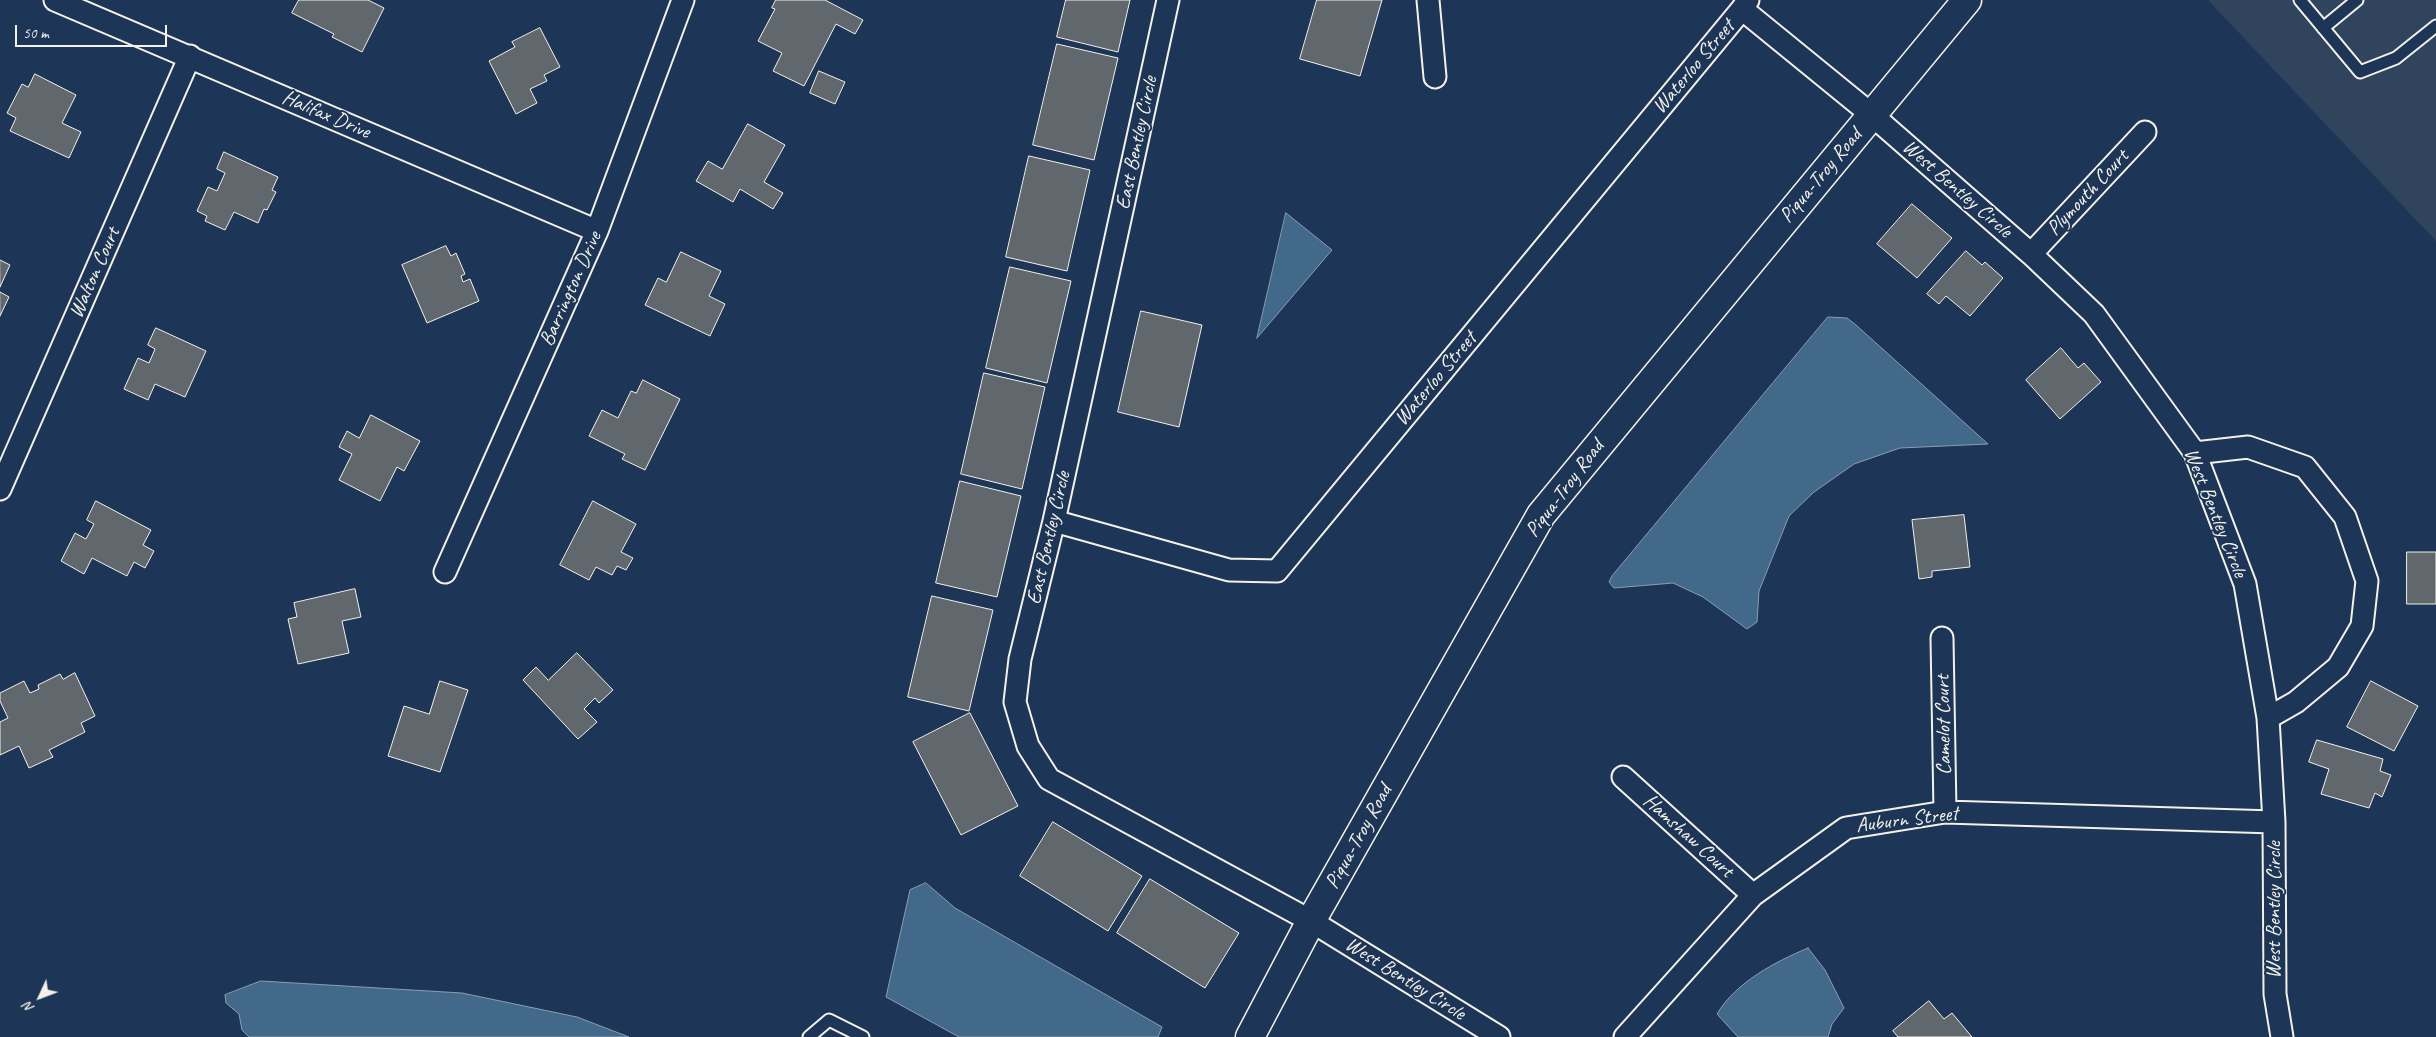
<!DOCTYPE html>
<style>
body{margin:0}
#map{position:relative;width:2436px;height:1037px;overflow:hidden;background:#1d3557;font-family:Caveat,sans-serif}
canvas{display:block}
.north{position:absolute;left:15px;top:972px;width:50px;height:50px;-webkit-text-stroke:4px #1d3557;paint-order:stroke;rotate:227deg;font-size:14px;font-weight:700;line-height:20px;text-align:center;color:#f4f1e8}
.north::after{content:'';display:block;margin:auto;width:18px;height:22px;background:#f4f1e8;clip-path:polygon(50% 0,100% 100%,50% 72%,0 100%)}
.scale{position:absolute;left:15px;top:25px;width:152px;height:22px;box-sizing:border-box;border:2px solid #f4f1e8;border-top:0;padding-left:6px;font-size:15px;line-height:18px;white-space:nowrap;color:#f4f1e8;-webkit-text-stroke:4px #1d3557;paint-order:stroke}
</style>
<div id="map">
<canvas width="2436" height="1037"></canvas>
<div class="north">N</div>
<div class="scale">50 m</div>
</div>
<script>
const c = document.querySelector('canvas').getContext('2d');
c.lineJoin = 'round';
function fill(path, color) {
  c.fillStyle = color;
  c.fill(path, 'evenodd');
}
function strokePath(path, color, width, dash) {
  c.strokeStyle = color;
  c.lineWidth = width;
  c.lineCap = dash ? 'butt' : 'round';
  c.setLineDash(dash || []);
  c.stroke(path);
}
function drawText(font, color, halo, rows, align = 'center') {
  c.font = font + ' Caveat,sans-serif';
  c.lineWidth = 4;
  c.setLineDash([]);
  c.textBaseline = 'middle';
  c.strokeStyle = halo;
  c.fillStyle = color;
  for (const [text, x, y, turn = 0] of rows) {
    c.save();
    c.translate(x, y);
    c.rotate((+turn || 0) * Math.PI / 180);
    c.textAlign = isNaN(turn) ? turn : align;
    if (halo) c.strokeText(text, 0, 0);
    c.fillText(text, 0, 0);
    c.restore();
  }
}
fill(new Path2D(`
 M 2208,0 L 2436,0 L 2436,241 Z`), '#31445e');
const water = new Path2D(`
 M 1286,213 L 1332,250 L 1257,338 Z
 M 1828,317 L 1847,318 L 1856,325 L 1988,444 L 1900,448 L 1854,464 L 1814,492 L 1789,516 L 1759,591 L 1757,622 L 1747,629 L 1703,597 L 1673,583 L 1614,588 L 1609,582 L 1612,576 Z
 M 926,883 L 955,908 L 1162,1027 L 1158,1037 L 959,1037 L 886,997 L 910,890 Z
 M 1808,948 L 1825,970 L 1844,1008 L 1832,1024 L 1828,1037 L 1738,1037 L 1717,1014 C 1736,982 1775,962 1808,948 Z
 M 261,981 L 462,993 L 577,1017 L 629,1037 L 249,1037 L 242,1030 L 239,1014 L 226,1003 L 225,995 Z`);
fill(water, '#43698a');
strokePath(water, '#8a9fb0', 1);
const building = new Path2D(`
 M 299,0 L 368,0 L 384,8 L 362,52 L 332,37 L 334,34 L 292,13 Z
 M 776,0 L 825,0 L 863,20 L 855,34 L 836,24 L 804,86 L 773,71 L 782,53 L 758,41 L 775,9 L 772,8 Z
 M 1066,0 L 1130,0 L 1118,52 L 1057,37 Z
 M 1317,0 L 1382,0 L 1360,76 L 1300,59 Z
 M 540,28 L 560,67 L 544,75 L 547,81 L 530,89 L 537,103 L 516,114 L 489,61 L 515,47 L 512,42 Z
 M 1057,44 L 1118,58 L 1094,160 L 1033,145 Z
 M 819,71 L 845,82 L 835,104 L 810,93 Z
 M 35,74 L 76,95 L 62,123 L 81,132 L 69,158 L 10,131 L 16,118 L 7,113 L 22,84 L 28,87 Z
 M 748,124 L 785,145 L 764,182 L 783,193 L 773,209 L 740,189 L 733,202 L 696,181 L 708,161 L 722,169 Z
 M 224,152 L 278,177 L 272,190 L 276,192 L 267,210 L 264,209 L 258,223 L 234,212 L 225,230 L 205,221 L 207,216 L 197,211 L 208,187 L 217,191 L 225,173 L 217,169 Z
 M 1029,156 L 1090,170 L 1067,271 L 1006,257 Z
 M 1912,204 L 1952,238 L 1917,278 L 1877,244 Z
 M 446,246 L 451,256 L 456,253 L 465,274 L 461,276 L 463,282 L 470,279 L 479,301 L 427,323 L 402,265 Z
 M 1966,251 L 1982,265 L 1985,262 L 2003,278 L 1970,316 L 1946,296 L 1939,304 L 1927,294 Z
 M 681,252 L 721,271 L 709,296 L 725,304 L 710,336 L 645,305 L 658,278 L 666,282 Z
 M 0,260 L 10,265 L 0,287 Z
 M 1010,267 L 1071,281 L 1047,383 L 986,368 Z
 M 0,292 L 9,297 L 0,316 Z
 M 1141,311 L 1202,325 L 1179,427 L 1118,412 Z
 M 156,328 L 206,351 L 185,397 L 155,384 L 148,400 L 124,389 L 138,358 L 149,363 L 155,349 L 148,345 Z
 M 2061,348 L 2078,368 L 2084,363 L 2101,382 L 2060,419 L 2026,380 Z
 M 984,373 L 1045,387 L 1022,489 L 961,474 Z
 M 643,380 L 680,399 L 645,470 L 622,459 L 625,454 L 589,436 L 602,410 L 618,418 L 631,391 L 636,393 Z
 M 371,415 L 420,441 L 404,471 L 397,467 L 380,501 L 339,480 L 352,454 L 339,447 L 347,431 L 359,438 Z
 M 960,481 L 1021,496 L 997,597 L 936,583 Z
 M 96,501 L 151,530 L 143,545 L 154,551 L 145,568 L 134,562 L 127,576 L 92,558 L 84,574 L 61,561 L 75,533 L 86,539 L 94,524 L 87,520 Z
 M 593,501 L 636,524 L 621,552 L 633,558 L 626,570 L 617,566 L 612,575 L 596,567 L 589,580 L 560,565 Z
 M 1964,515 L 1970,567 L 1932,571 L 1932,577 L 1919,579 L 1912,520 Z
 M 2407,552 L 2436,552 L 2436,604 L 2407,604 Z
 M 355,589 L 361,617 L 342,621 L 349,653 L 298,664 L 288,619 L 297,617 L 294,603 Z
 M 932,596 L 993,610 L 969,711 L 908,697 Z
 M 577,653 L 613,690 L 599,703 L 595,698 L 584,709 L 597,722 L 578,739 L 523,680 L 536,667 L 548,680 Z
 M 75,673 L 95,716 L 81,723 L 85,732 L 49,750 L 53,757 L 29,768 L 19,746 L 0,755 L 0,722 L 8,718 L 0,701 L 0,693 L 24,681 L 30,693 L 39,689 L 38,685 L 60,674 L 63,679 Z
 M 440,681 L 468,690 L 440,772 L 388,756 L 404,706 L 429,714 Z
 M 2371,681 L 2418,706 L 2394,751 L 2347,727 Z
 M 970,713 L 1018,806 L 961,835 L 913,742 Z
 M 2317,740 L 2383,759 L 2380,771 L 2391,775 L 2382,797 L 2375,793 L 2369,808 L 2321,794 L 2329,769 L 2309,762 Z
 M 1053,822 L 1142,876 L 1108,931 L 1020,876 Z
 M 1150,879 L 1239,933 L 1205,988 L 1117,933 Z
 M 1929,1001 L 1944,1019 L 1952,1013 L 1972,1037 L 1898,1037 L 1893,1031 Z`);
fill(building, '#61686d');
strokePath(building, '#f4f1e8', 1);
const lane = new Path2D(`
 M 2300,0 L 2360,72 L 2396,58 L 2436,26
 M 2323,28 L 2357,0
 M 809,1037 L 829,1020 L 863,1037`);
const street = new Path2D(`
 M 55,0 L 597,231
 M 1168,0 L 1054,521 L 1020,659 L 1015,702 L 1028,746 L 1049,779 L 1311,921 L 1499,1037
 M 1428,0 L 1435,77
 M 1748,0 L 1742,9 L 1872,115 L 2031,254 L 2094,314 L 2195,453 L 2245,584 L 2268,718 L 2274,822 L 2275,994 L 2282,1037
 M 2031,254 L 2145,132
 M 2195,453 L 2248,447 L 2305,467 L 2345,517 L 2367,581 L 2362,626 L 2338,667 L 2296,702 L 2268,718
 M 0,489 L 190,56
 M 1054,521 L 1229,570 L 1277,571 L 1742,9
 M 445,572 L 597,231 L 683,0
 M 1942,638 L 1945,812
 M 1623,777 L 1753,895
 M 1625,1037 L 1753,895 L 1846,828 L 1945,812 L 2274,822`);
const secondary = new Path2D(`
 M 1250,1037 L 1311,921 L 1541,515 L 1967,0`);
strokePath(lane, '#f4f1e8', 15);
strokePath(street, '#f4f1e8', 25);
strokePath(secondary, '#f4f1e8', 31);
strokePath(lane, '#1d3557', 11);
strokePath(street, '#1d3557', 21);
strokePath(secondary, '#1d3557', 28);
drawText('21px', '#f4f1e8', '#1d3557', [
 ["Waterloo Street",1694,67,-50],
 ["Halifax Drive",326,115,23],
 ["East Bentley Circle",1137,143,-78],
 ["Piqua-Troy Road",1821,176,-50],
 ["West Bentley Circle",1957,189,41],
 ["Plymouth Court",2088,193,-47],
 ["Walton Court",95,273,-66],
 ["Barrington Drive",571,289,-66],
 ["Waterloo Street",1436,379,-50],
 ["Piqua-Troy Road",1565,489,-53],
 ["West Bentley Circle",2215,513,68],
 ["East Bentley Circle",1049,538,-77],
 ["Camelot Court",1944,725,-91],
 ["Auburn Street",1907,820,-7],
 ["Hamshaw Court",1688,836,42],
 ["Piqua-Troy Road",1359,837,-61],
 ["West Bentley Circle",2274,910,-90],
 ["West Bentley Circle",1405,979,32]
]);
</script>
